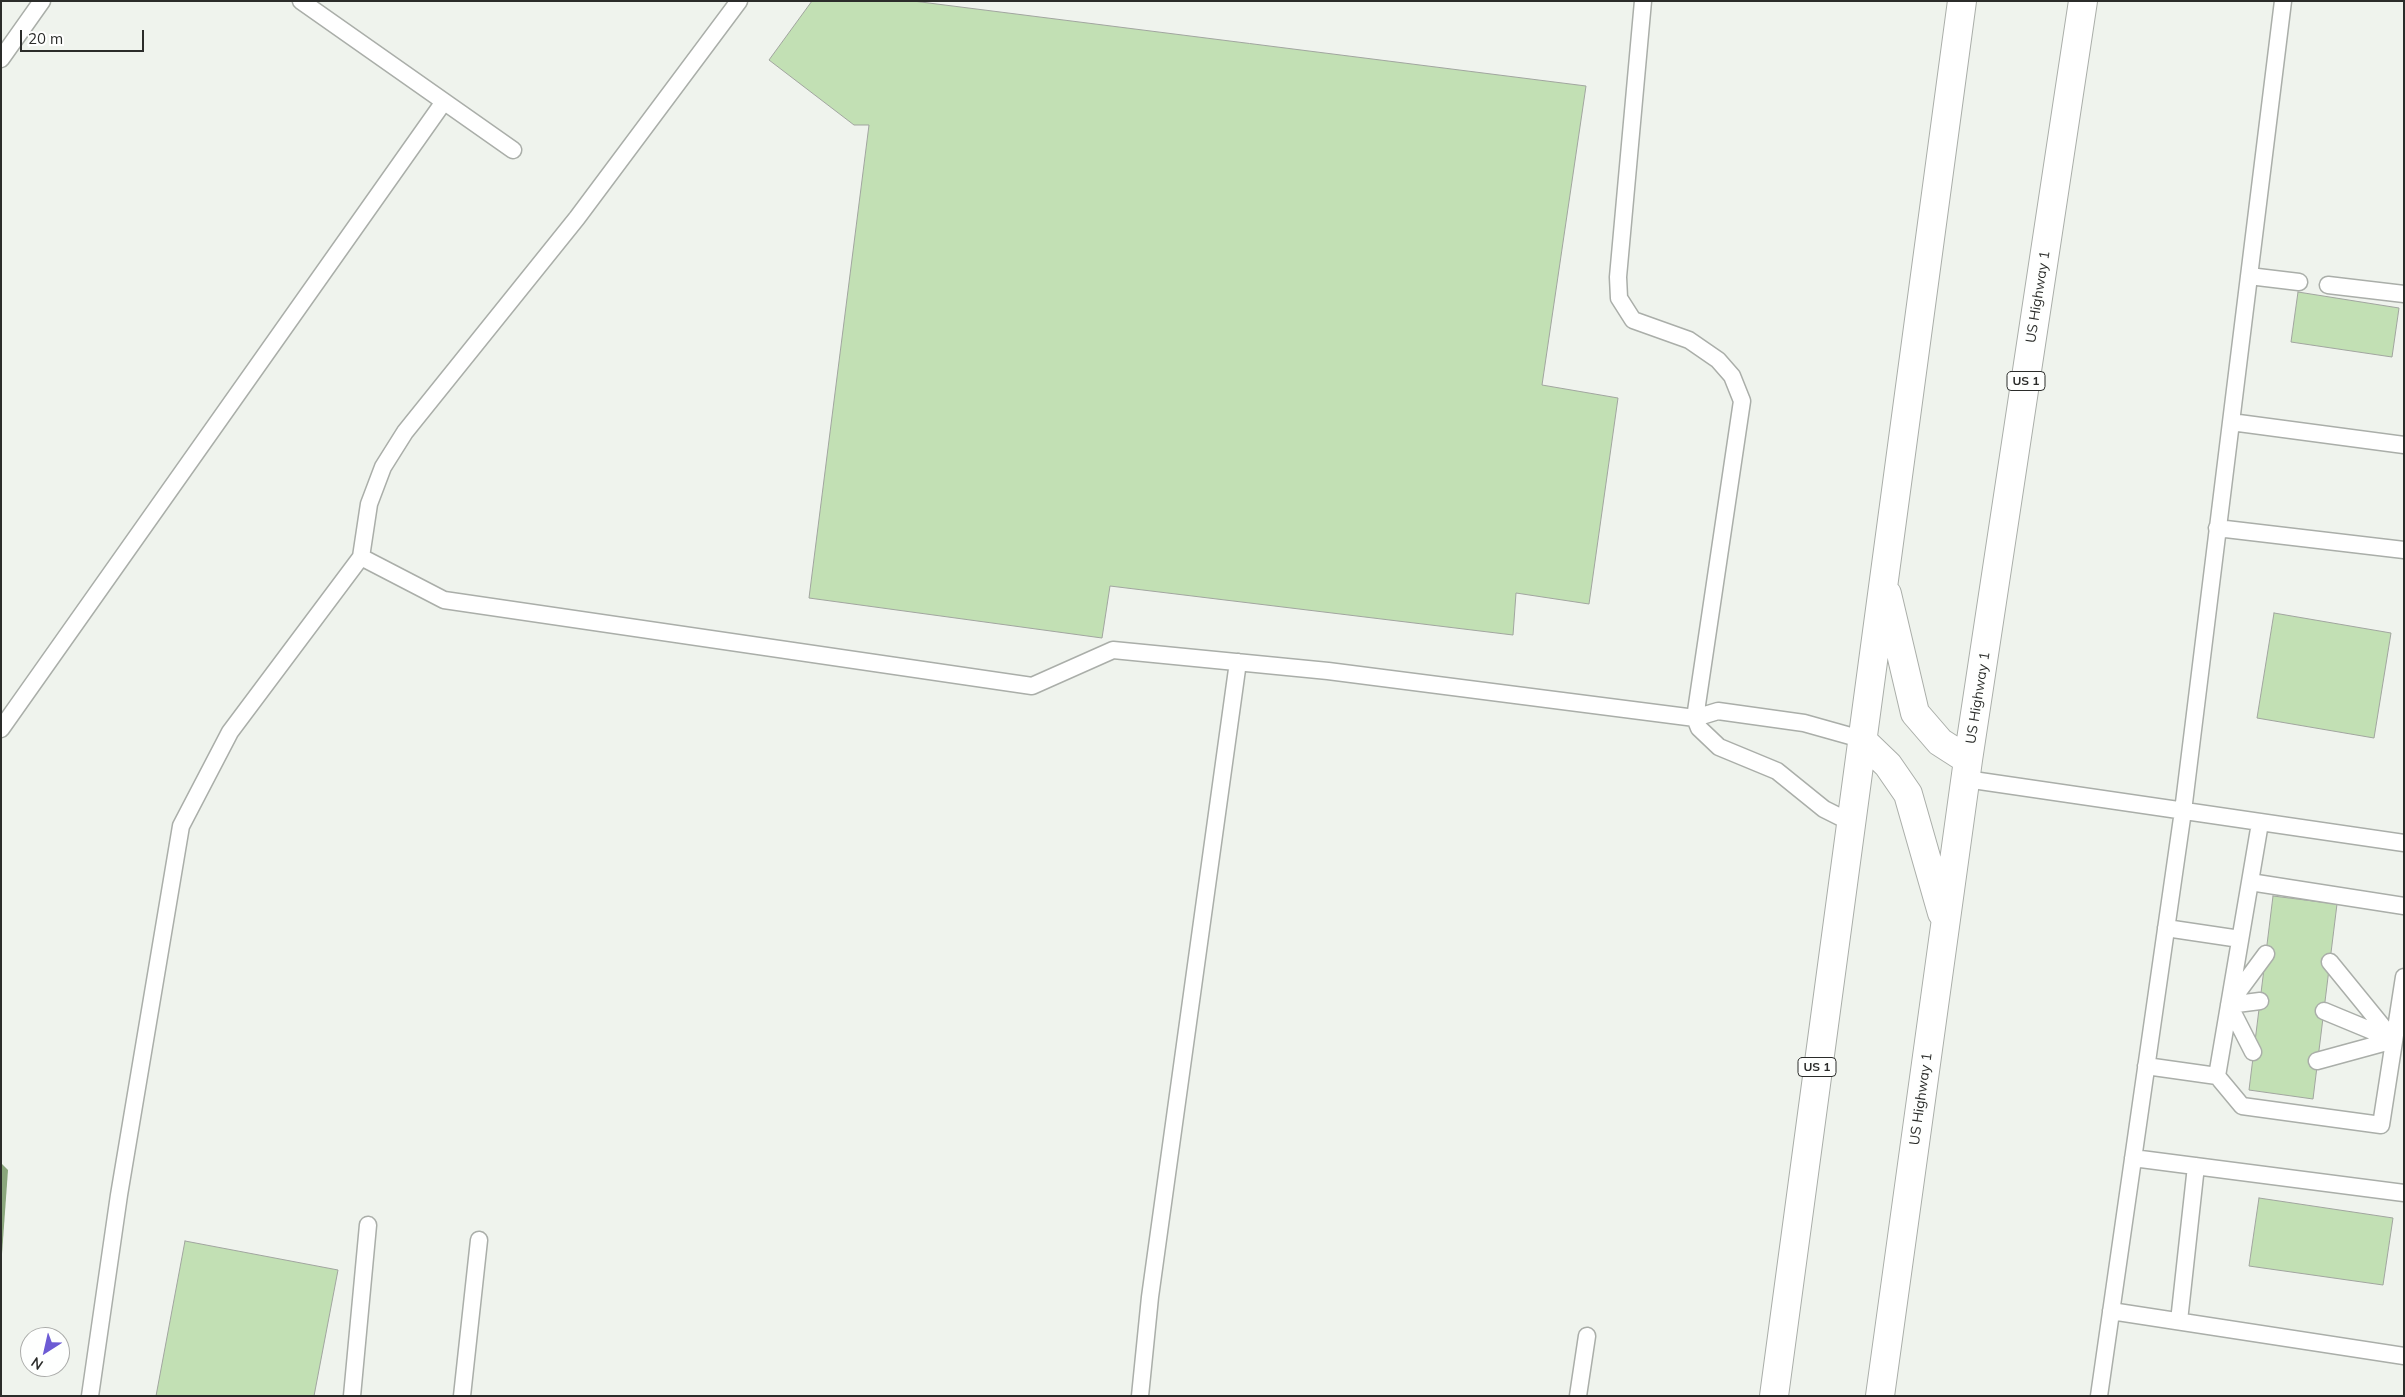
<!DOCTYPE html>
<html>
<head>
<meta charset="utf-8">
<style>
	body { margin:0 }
	#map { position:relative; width:2405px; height:1397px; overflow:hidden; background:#eff3ed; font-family:Mulish,sans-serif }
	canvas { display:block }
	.frame { position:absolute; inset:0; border:2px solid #2b2c2a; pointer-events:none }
	.north { position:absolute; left:20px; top:1327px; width:50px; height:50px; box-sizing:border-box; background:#fefffe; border:1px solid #aaaba9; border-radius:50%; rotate:215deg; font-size:14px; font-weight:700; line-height:20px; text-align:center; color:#2b2c2a }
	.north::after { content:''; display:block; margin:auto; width:18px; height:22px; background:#6c5bd4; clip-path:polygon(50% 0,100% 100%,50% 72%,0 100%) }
	.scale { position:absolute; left:20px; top:30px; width:124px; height:22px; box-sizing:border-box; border:2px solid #2b2c2a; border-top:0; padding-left:6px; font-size:15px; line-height:18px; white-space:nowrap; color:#2b2c2a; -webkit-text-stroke:4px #fefffe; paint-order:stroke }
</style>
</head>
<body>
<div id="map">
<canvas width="2405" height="1397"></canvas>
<div class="frame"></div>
<div class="north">N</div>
<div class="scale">20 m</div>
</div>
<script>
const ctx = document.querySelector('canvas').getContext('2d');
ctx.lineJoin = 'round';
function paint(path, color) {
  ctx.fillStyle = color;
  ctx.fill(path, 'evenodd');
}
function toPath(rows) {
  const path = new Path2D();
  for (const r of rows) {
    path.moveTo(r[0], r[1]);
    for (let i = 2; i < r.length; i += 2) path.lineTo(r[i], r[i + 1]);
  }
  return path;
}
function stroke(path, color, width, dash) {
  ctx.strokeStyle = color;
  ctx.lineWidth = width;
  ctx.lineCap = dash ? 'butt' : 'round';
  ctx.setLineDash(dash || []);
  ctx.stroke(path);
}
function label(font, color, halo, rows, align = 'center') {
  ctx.font = font + ' Mulish,sans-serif';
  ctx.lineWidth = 4;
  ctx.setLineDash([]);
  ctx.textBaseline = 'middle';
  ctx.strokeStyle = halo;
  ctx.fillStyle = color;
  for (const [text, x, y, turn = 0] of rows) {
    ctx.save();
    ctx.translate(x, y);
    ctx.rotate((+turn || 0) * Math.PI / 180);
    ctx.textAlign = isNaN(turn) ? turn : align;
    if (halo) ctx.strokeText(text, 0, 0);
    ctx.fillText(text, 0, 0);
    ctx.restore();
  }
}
const water = toPath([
	[1,1163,8,1170,1,1268]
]);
const building = toPath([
	[812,1,913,1,1586,86,1542,385,1618,398,1589,604,1516,593,1513,635,1110,586,1102,638,809,598,869,125,854,125,769,60,812,1],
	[2298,292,2399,308,2392,357,2291,342,2298,292],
	[2274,613,2391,633,2374,738,2257,718,2274,613],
	[2273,896,2337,904,2313,1099,2249,1090,2273,896],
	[2259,1198,2393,1218,2383,1285,2249,1266,2259,1198],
	[185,1241,338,1270,314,1396,156,1396,185,1241]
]);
const lane = toPath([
	[301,1,513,150],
	[1643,1,1618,277,1619,298,1633,320,1689,340,1718,360,1732,376,1742,401,1695,718,1699,728,1719,747,1777,771,1824,809,1850,822],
	[1,59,42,1],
	[2249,276,2299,282],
	[2328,285,2404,294],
	[2231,422,2404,445],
	[2217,528,2404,550],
	[361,557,444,600,1032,686,1113,650,1328,671,1695,718,1718,711,1804,723,1861,739],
	[1,729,443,103],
	[1966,779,2404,843],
	[2250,882,2404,906],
	[2166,928,2240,939],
	[2330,962,2392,1038],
	[2232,1000,2266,954],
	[2253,1052,2229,1005,2260,1001],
	[2317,1061,2394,1040,2324,1011],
	[2146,1066,2217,1076,2242,1106,2381,1125,2404,977],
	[2217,1076,2260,823],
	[2133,1158,2404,1193],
	[2111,1311,2404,1356],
	[2179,1321,2196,1166],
	[90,1396,119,1195,181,826,230,732,361,557,369,504,383,467,405,432,577,218,739,1],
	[352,1396,368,1225],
	[462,1396,479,1240],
	[1140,1396,1150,1297,1238,662],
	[1578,1396,1587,1336],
	[2099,1396,2183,811,2283,1]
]);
const primary = toPath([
	[1887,594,1915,713,1940,742,1968,760],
	[1861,739,1888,765,1908,794,1942,913],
	[1774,1396,1962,1],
	[1880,1396,1968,760,2083,1]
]);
const shields = [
	[2026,381,38],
	[1817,1067,38]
];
const shieldNames = [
	["US 1",2026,381],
	["US 1",1817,1067]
];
const streetNames = [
	["US Highway 1",2038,297,-81],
	["US Highway 1",1978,698,-81],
	["US Highway 1",1921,1099,-82]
];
paint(water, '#8aa67c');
paint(building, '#c2e0b4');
stroke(building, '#a1a59f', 1);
stroke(lane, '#aaaea9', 19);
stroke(primary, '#aaaea9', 30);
stroke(lane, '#fff', 16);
stroke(primary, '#fff', 28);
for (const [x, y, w] of shields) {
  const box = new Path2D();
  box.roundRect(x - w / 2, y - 9.5, w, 19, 4);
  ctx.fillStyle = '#fefffe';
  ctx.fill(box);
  stroke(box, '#2b2c2a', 1);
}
label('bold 12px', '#2b2c2a', null, shieldNames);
label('14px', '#2b2c2a', '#fefffe', streetNames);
</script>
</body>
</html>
